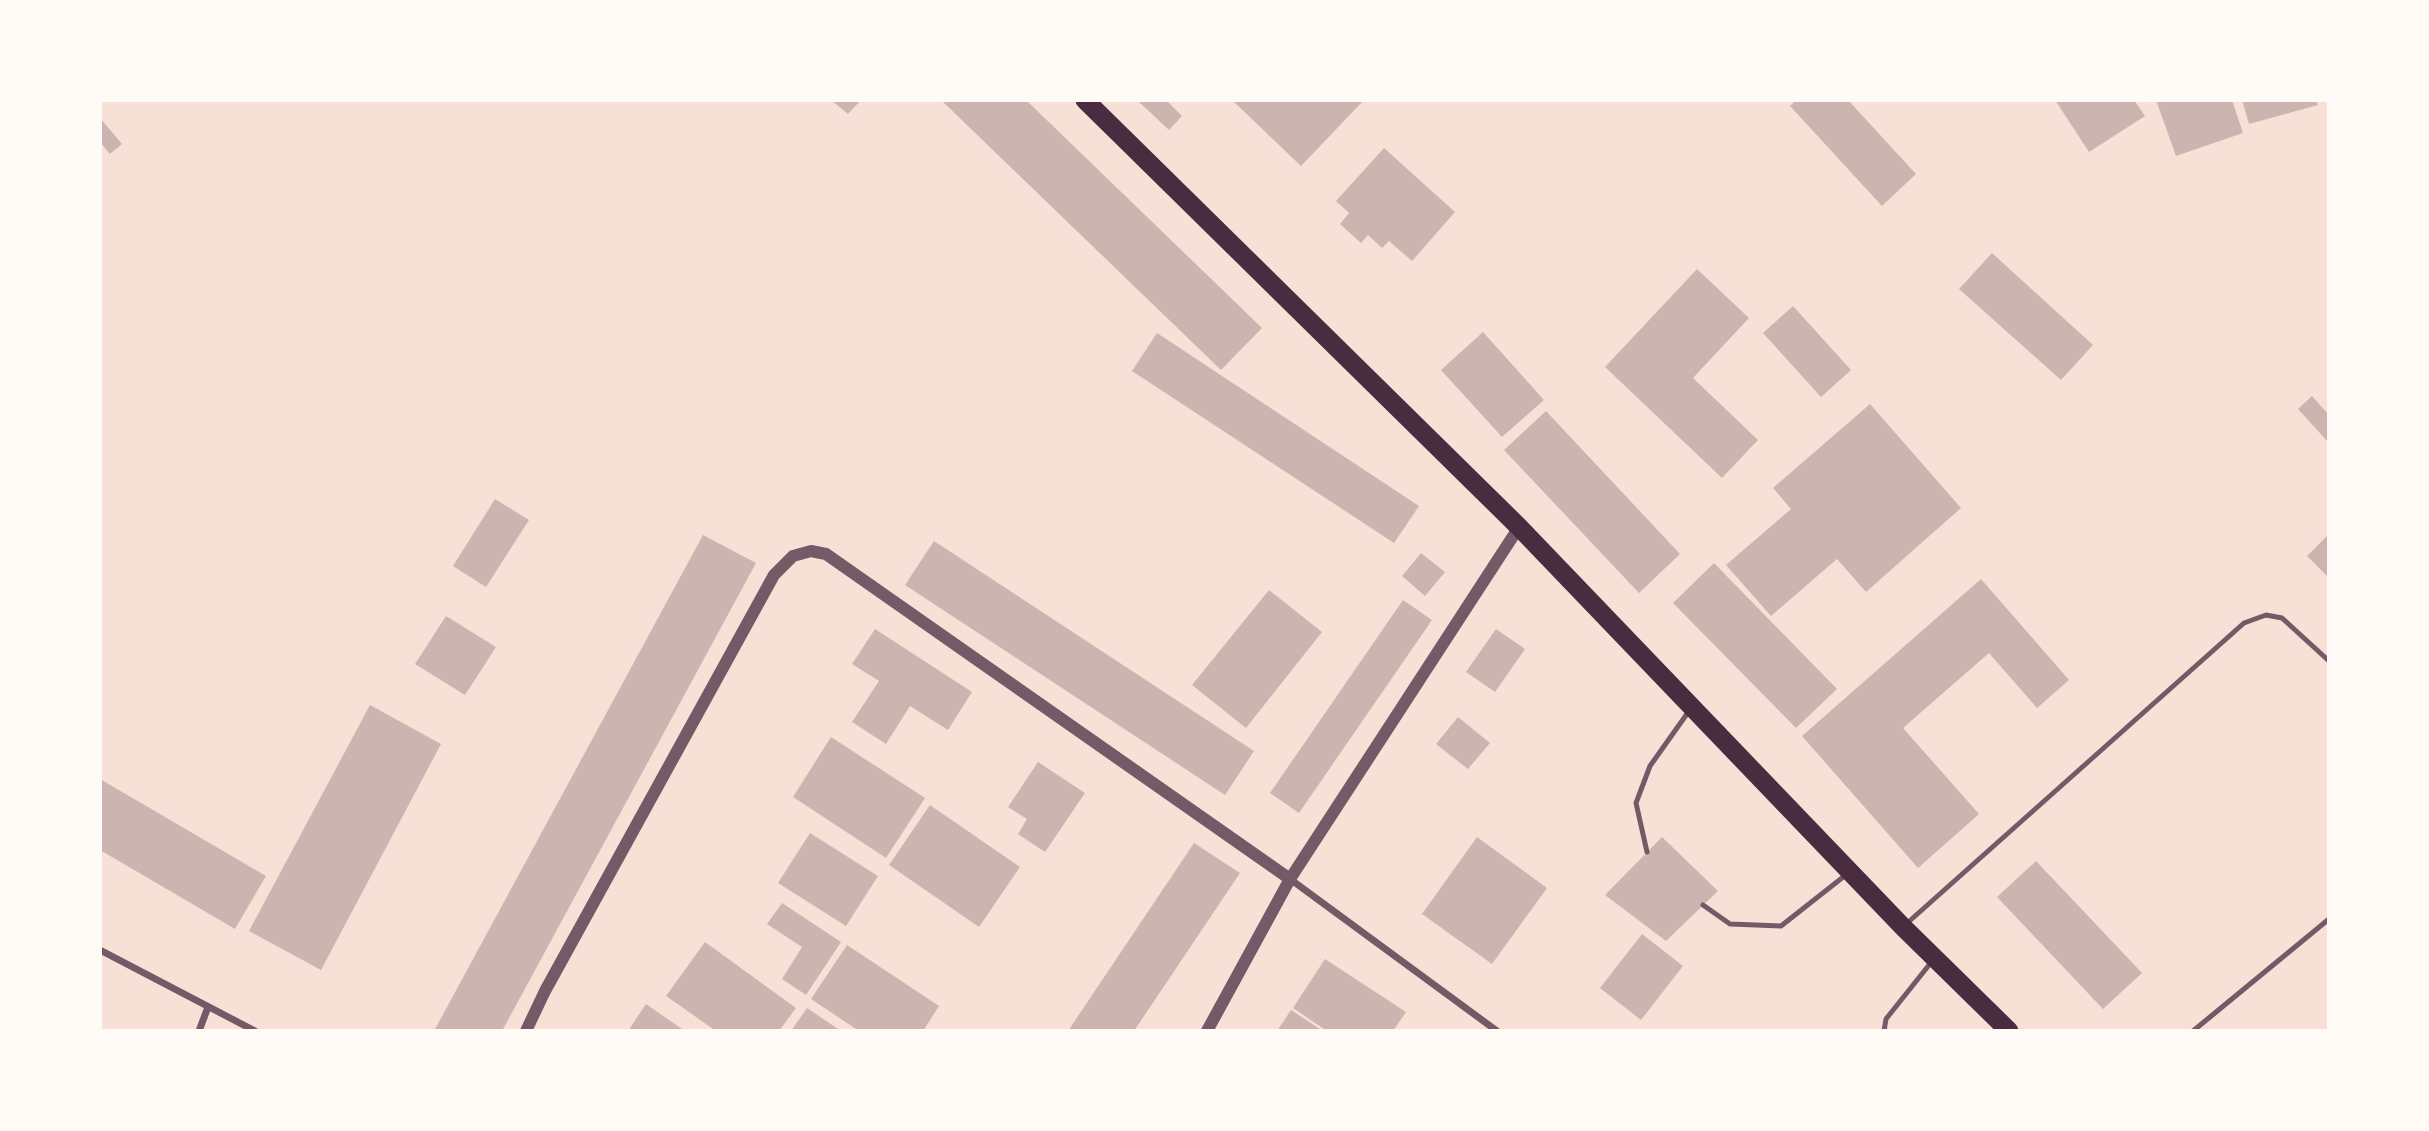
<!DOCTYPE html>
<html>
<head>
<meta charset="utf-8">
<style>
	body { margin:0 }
	#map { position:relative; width:2429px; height:1131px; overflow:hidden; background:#f7e1d7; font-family:"Titillium Web",sans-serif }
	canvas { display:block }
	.frame { position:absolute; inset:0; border:102px solid #fffaf5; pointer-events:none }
</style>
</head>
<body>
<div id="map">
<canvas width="2429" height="1131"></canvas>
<div class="frame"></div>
</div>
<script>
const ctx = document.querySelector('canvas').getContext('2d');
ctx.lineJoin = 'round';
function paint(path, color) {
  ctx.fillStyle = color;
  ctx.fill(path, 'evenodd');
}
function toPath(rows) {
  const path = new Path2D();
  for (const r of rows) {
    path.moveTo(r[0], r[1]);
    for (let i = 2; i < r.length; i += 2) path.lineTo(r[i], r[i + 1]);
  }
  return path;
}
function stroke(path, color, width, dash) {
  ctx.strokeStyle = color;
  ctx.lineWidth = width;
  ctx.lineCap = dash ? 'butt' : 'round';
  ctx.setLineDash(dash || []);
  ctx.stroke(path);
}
const building = toPath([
	[831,100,861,100,848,114],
	[941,100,1026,100,1262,328,1221,370],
	[1137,100,1166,100,1182,116,1169,130],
	[1232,100,1364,100,1301,166],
	[1796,100,1848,100,1916,174,1882,206,1790,106],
	[2055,100,2134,100,2145,116,2089,152],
	[2156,100,2232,100,2243,133,2176,156],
	[2242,100,2316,100,2318,105,2249,124],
	[100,118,122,144,110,154,100,142],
	[1384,148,1455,212,1412,261,1389,241,1382,248,1368,235,1361,243,1340,224,1349,213,1336,201],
	[1992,253,2093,345,2061,380,1959,289],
	[1697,269,1749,318,1693,378,1758,440,1722,478,1605,367],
	[1793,306,1851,370,1821,397,1763,333],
	[1483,332,1544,400,1502,437,1441,370],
	[1157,333,1419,506,1394,543,1132,371],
	[2312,396,2329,415,2329,443,2298,409],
	[1870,404,1961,508,1866,592,1837,559,1771,616,1726,565,1791,509,1773,488],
	[1546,411,1680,554,1639,593,1504,450],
	[495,499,529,520,486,587,453,566],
	[2329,534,2329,578,2307,556],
	[703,535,756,563,502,1031,434,1031],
	[934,541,1254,751,1225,795,905,585],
	[1421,553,1445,572,1425,596,1402,576],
	[1714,563,1837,689,1796,728,1673,603],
	[1981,579,2069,680,2037,708,1989,653,1903,728,1979,814,1918,868,1802,736],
	[1269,590,1322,632,1246,728,1192,685],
	[1403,600,1432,620,1299,813,1270,793],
	[446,616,496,647,465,695,415,664],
	[875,629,972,692,948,730,910,706,886,744,852,722,879,681,852,664],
	[1496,629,1525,649,1495,692,1466,672],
	[370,705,441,744,321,970,249,931],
	[1458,717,1490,743,1468,769,1436,744],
	[831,737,925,798,886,858,793,797],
	[1038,762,1085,793,1045,852,1018,834,1027,819,1008,807],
	[100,779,266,876,235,929,100,850],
	[930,805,1020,867,979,927,889,865],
	[810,833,878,876,846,926,778,883],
	[1477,837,1547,888,1492,964,1422,914],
	[1662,837,1718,891,1666,941,1605,895],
	[1194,843,1240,873,1134,1031,1068,1031],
	[2036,861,2142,973,2103,1009,1997,897],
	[782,903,841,942,806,995,782,979,802,947,767,924],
	[1642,934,1683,966,1641,1020,1600,988],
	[705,942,796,1008,779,1031,716,1031,666,996],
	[847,945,939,1006,923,1031,859,1031,811,999],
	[1325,959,1406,1012,1393,1031,1327,1031,1293,1008],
	[646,1004,685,1031,628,1031],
	[807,1008,841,1031,791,1031],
	[1291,1010,1323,1031,1277,1031]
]);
const service = toPath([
	[1647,852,1636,803,1650,766,1689,711],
	[1703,905,1730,924,1781,926,1847,874],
	[1905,925,2244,623,2266,615,2282,618,2329,661],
	[1884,1031,1886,1019,1933,960],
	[2193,1031,2329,919]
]);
const minor = toPath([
	[1290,879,1497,1031],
	[100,950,255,1031],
	[199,1031,208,1007]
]);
const tertiary = toPath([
	[526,1031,545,991,774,575,793,556,811,551,826,554,1290,879],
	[1207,1031,1290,879,1519,527]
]);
const trunk = toPath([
	[1085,100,1519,527,1903,927,2009,1031]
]);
paint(building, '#ccb4b1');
stroke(service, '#755966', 5);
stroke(minor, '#755966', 7);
stroke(tertiary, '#755966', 12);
stroke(trunk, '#4a2c40', 19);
</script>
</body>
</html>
